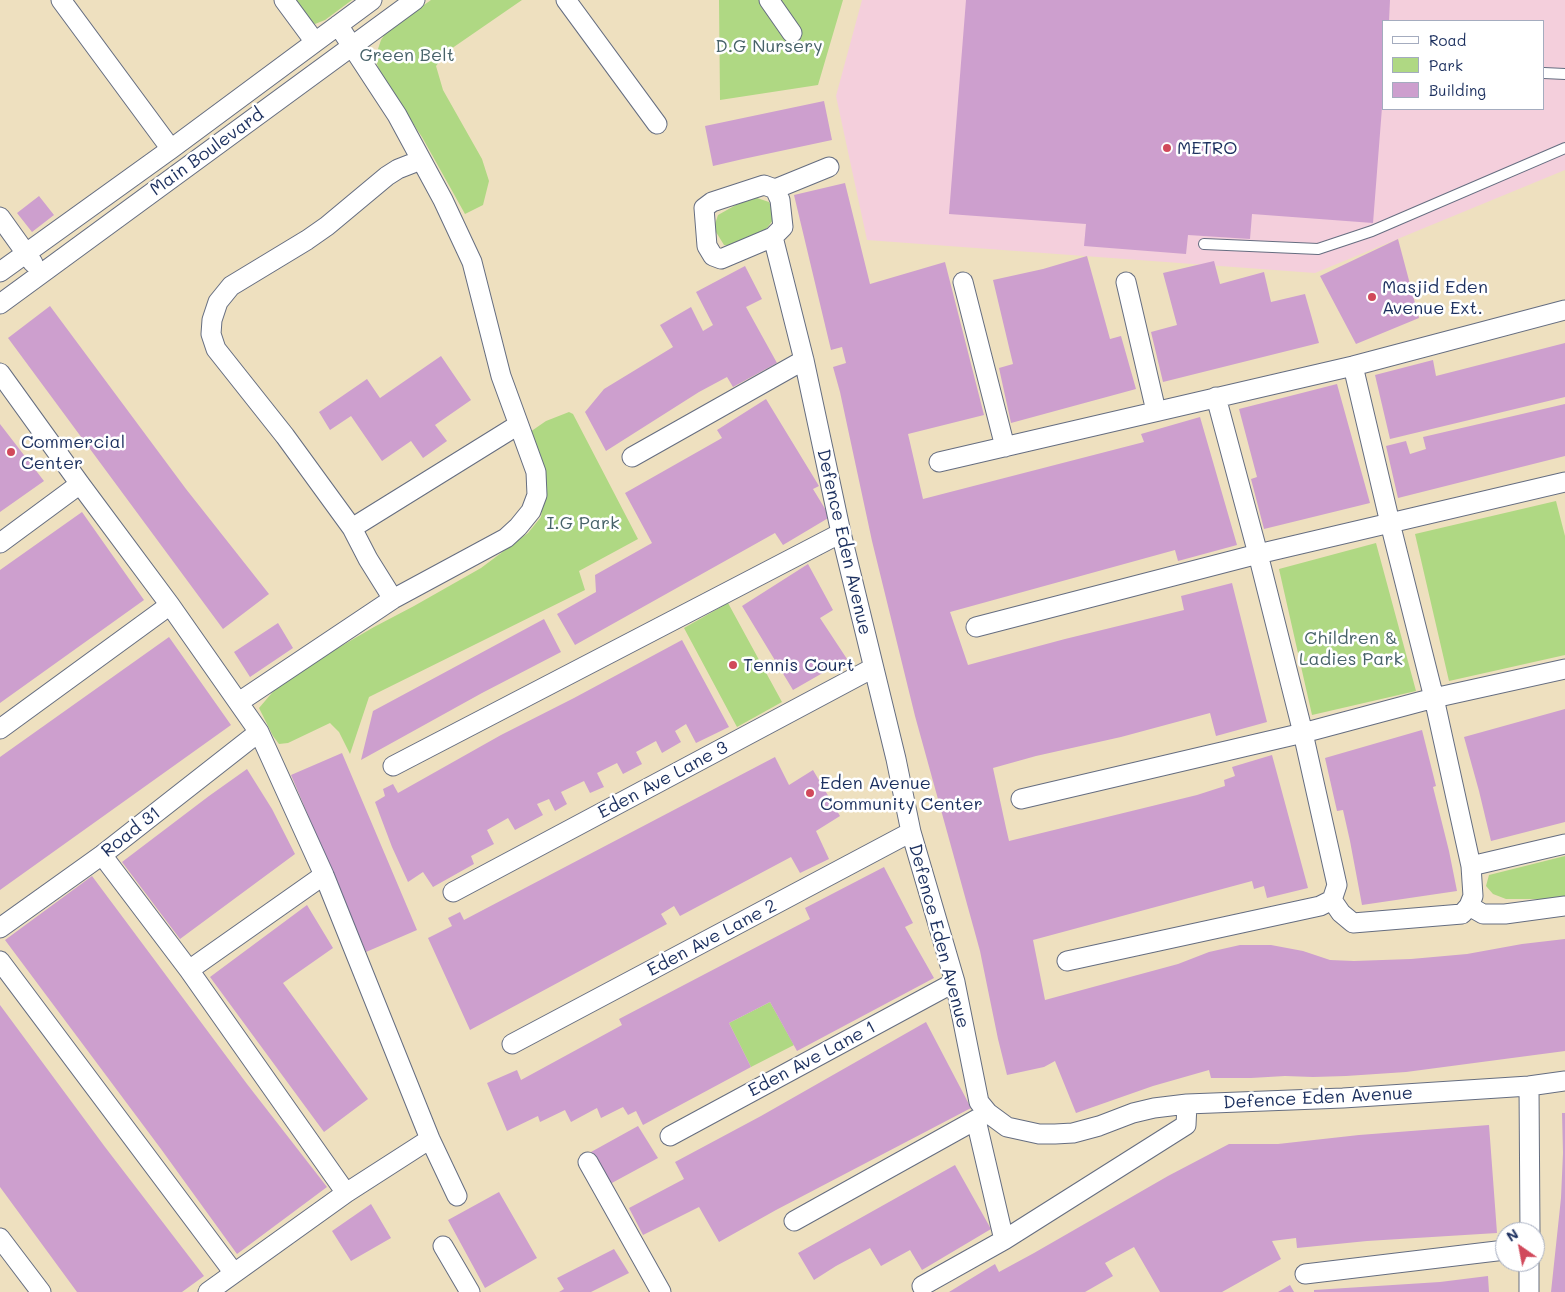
<!DOCTYPE html>
<html>
<head>
<meta charset="utf-8">
<style>
	body { margin:0 }
	#map { position:relative; width:1565px; height:1292px; overflow:hidden; background:#eee0bf; font-family:Mali,sans-serif }
	canvas { display:block }
	.legend { position:absolute; left:1382px; top:20px; width:162px; height:90px; box-sizing:border-box; background:#fff; border:1px solid #a4acbf; margin:0; padding:6px 9px; list-style:none; font-size:15px; color:#1b2f5e }
	.legend li { display:flex; align-items:center; gap:10px; height:25px }
	.legend b { width:25px; border:1px solid #a4acbf }
	.north { position:absolute; left:1495px; top:1222px; width:50px; height:50px; box-sizing:border-box; background:#fff; border:1px solid #a4acbf; border-radius:50%; rotate:327deg; font-size:14px; font-weight:700; line-height:20px; text-align:center; color:#1b2f5e }
	.north::after { content:''; display:block; margin:auto; width:18px; height:22px; background:#d1495b; clip-path:polygon(50% 0,100% 100%,50% 72%,0 100%) }
</style>
</head>
<body>
<div id="map">
<canvas width="1565" height="1292"></canvas>
<ul class="legend">
<li><b style="height:6px;background:#fff"></b>Road</li>
<li><b style="height:14px;background:#afd883"></b>Park</li>
<li><b style="height:14px;background:#cd9fce"></b>Building</li>
</ul>
<div class="north">N</div>
</div>
<script>
const ctx = document.querySelector('canvas').getContext('2d');
ctx.lineJoin = 'round';
function paint(path, color) {
  ctx.fillStyle = color;
  ctx.fill(path, 'evenodd');
}
function toPath(rows) {
  const path = new Path2D();
  for (const r of rows) {
    path.moveTo(r[0], r[1]);
    for (let i = 2; i < r.length; i += 2) path.lineTo(r[i], r[i + 1]);
  }
  return path;
}
function stroke(path, color, width, dash) {
  ctx.strokeStyle = color;
  ctx.lineWidth = width;
  ctx.lineCap = dash ? 'butt' : 'round';
  ctx.setLineDash(dash || []);
  ctx.stroke(path);
}
function label(font, color, halo, rows, align = 'center') {
  ctx.font = font + ' Mali,sans-serif';
  ctx.lineWidth = 5;
  ctx.setLineDash([]);
  ctx.textBaseline = 'middle';
  ctx.strokeStyle = halo;
  ctx.fillStyle = color;
  for (const [text, x, y, turn = 0] of rows) {
    ctx.save();
    ctx.translate(x, y);
    ctx.rotate((+turn || 0) * Math.PI / 180);
    ctx.textAlign = isNaN(turn) ? turn : align;
    if (halo) ctx.strokeText(text, 0, 0);
    ctx.fillText(text, 0, 0);
    ctx.restore();
  }
}
const built = toPath([
	[862,0,1565,0,1565,170,1315,273,867,240,836,96],
	[1384,21,1544,21,1544,109,1384,109]
]);
const green = toPath([
	[289,0,352,0,325,20,315,24,304,20],
	[431,0,522,0,448,51,436,66,443,90,482,159,489,181,483,205,465,214,422,137,381,75,377,64,377,52,381,40,387,31],
	[719,0,843,0,818,85,720,100],
	[757,198,769,202,773,210,773,220,767,228,759,235,732,246,724,245,716,232,715,224,718,215,743,201],
	[569,412,573,414,638,539,579,571,585,590,369,697,350,754,339,732,330,723,288,743,279,744,273,736,259,708,283,680,374,627,414,606,481,568,528,533,541,517,544,496,530,432,546,421],
	[1556,501,1565,536,1565,655,1449,681,1415,534],
	[1376,543,1416,691,1312,715,1279,569],
	[728,603,782,702,737,727,684,628],
	[1565,856,1565,896,1553,899,1506,899,1493,894,1486,886,1489,875],
	[770,1002,794,1045,751,1067,729,1023]
]);
const building = toPath([
	[966,0,1390,0,1389,21,1384,21,1384,82,1373,223,1252,214,1250,239,1188,235,1186,254,1084,246,1086,224,949,214],
	[824,101,832,140,743,159,713,166,705,126],
	[845,183,870,284,945,262,984,415,908,434,923,499,1144,442,1141,434,1200,417,1237,545,1178,561,1175,550,950,612,968,665,1065,639,1184,610,1181,596,1232,583,1267,722,1216,736,1210,713,1121,737,1036,756,993,768,1006,828,1009,841,1197,795,1225,786,1224,780,1235,776,1232,767,1272,755,1308,888,1267,898,1264,886,1254,889,1252,881,1033,940,1045,1000,1178,964,1209,952,1240,945,1271,945,1303,951,1330,960,1354,961,1411,959,1467,954,1522,944,1565,939,1565,1051,1406,1072,1346,1076,1313,1077,1285,1076,1251,1078,1211,1078,1209,1070,1153,1086,1076,1113,1055,1061,1044,1067,1007,1075,998,1039,980,951,915,716,872,541,840,392,833,367,846,363,842,347,831,350,794,195],
	[39,196,54,215,32,232,17,213],
	[1398,239,1419,318,1356,344,1320,276],
	[1087,256,1110,339,1121,336,1136,389,1011,423,999,368,1013,364,993,280,1043,269],
	[1214,261,1220,284,1264,272,1271,302,1305,294,1319,343,1163,382,1151,332,1177,325,1163,273],
	[745,266,762,299,746,307,777,363,733,387,727,377,699,392,606,451,585,412,604,389,673,347,660,325,691,307,703,331,713,325,696,292],
	[50,306,186,489,269,594,223,629,8,338],
	[1565,343,1565,397,1390,439,1375,375,1433,360,1436,376],
	[441,356,471,400,435,425,447,441,423,458,411,441,382,461,351,416,330,430,319,412,367,379,380,398],
	[1337,384,1370,503,1264,529,1251,479,1257,477,1239,409],
	[766,399,819,486,813,489,830,517,783,545,775,533,575,645,557,614,596,592,595,575,652,543,625,493,722,438,717,430],
	[1565,404,1565,456,1398,498,1386,446,1406,441,1410,454,1426,449,1423,437],
	[0,424,44,481,0,512],
	[82,512,144,600,0,703,0,570],
	[808,564,833,610,820,618,847,659,793,690,742,606],
	[544,619,561,652,482,693,361,760,373,711],
	[278,623,293,648,250,677,234,652],
	[169,637,231,725,0,890,0,757],
	[682,640,729,727,696,743,686,724,675,731,681,742,662,753,656,741,636,752,642,764,623,774,617,763,597,773,604,787,590,793,584,781,561,792,567,804,555,811,549,799,537,804,543,815,515,830,508,818,487,830,494,844,471,856,474,864,433,887,423,872,408,882,392,847,375,802,385,796,383,789,393,784,398,793,501,735,574,698],
	[1565,709,1565,822,1491,841,1479,791,1464,737],
	[1422,730,1436,786,1433,787,1449,851,1457,891,1362,905,1350,841,1343,810,1337,811,1325,758],
	[342,753,417,930,366,952,291,775],
	[775,757,789,785,813,770,840,816,816,831,829,859,800,873,791,857,680,916,674,906,661,914,667,924,470,1030,428,938,452,926,448,918,460,912,464,920,483,910],
	[247,769,272,809,295,854,180,939,122,862,209,796],
	[884,867,913,923,905,927,934,978,797,1051,770,1002,729,1023,751,1067,643,1125,636,1111,628,1115,623,1107,601,1118,597,1108,571,1122,565,1110,540,1122,538,1116,507,1131,487,1083,517,1070,521,1080,622,1025,619,1019,810,919,805,908],
	[92,876,247,1084,327,1187,237,1254,161,1149,5,940],
	[307,905,333,948,283,983,368,1099,324,1132,210,977],
	[0,1005,105,1147,204,1276,182,1292,77,1292,0,1187],
	[926,1022,971,1108,776,1210,719,1242,699,1207,643,1235,629,1208,684,1179,675,1162,761,1116],
	[1562,1113,1565,1113,1565,1292,1551,1292,1561,1198,1563,1153],
	[1489,1125,1497,1233,1367,1241,1297,1248,1296,1238,1272,1241,1281,1259,1222,1292,1160,1292,1134,1247,1105,1263,1113,1276,1085,1292,949,1292,995,1264,999,1272,1034,1253,1168,1176,1229,1144,1278,1144,1359,1135],
	[638,1126,658,1158,610,1184,591,1152],
	[955,1165,991,1229,922,1270,910,1250,881,1266,870,1248,836,1266,814,1280,798,1253],
	[499,1192,537,1258,485,1288,448,1220],
	[371,1204,391,1238,351,1261,332,1231],
	[614,1249,629,1273,591,1292,559,1292,564,1289,557,1278],
	[1488,1276,1489,1292,1314,1292,1314,1290,1440,1282],
	[1290,1285,1294,1292,1278,1292]
]);
const service = toPath([
	[1544,73,1565,74],
	[1204,244,1318,249,1372,231,1565,148]
]);
const minor = toPath([
	[61,0,171,149],
	[284,0,315,42],
	[566,0,657,124],
	[769,0,792,33],
	[775,189,780,200,783,227,773,237,804,360,841,533,896,759,911,832,955,982,979,1102,988,1113,1007,1127,1039,1134,1055,1134,1073,1133,1099,1126,1133,1113,1154,1108,1187,1104,1343,1098,1529,1086,1565,1081],
	[0,217,33,263],
	[773,237,721,259,713,256,707,246,704,208,712,202,764,185,775,189,829,167],
	[0,272,171,149,372,0],
	[963,282,1005,447],
	[1126,282,1156,411],
	[0,304,415,0],
	[1353,366,1390,523,1434,698,1471,866,1473,896,1469,906],
	[0,373,80,484,170,605,259,732,324,875,430,1139,457,1196],
	[1216,397,1258,554,1303,733,1337,885,1332,900,1341,913,1353,923,1462,914,1469,906,1483,914,1505,914,1565,906],
	[632,457,804,360],
	[939,462,1353,366,1565,310],
	[352,528,518,425],
	[0,543,80,484],
	[393,599,368,559,352,528,285,436,216,349,211,334,212,320,218,302,231,286,307,240,327,226,387,176,398,169,421,160],
	[976,627,1258,554,1565,482],
	[239,702,393,599,506,538,518,527,531,511,537,495,536,472,501,376,472,262,443,200,397,115,338,25],
	[0,729,170,605],
	[393,766,841,533],
	[1021,799,1303,733,1434,698,1565,669],
	[102,855,189,970,346,1193],
	[1471,866,1565,844],
	[453,892,873,668],
	[0,928,102,855,259,732],
	[0,961,234,1273],
	[1067,961,1320,906,1332,900],
	[189,970,324,875],
	[512,1044,911,832],
	[1529,1086,1530,1232],
	[976,1120,1004,1240],
	[670,1136,955,982],
	[588,1162,661,1292],
	[794,1221,988,1113],
	[0,1238,41,1292],
	[443,1246,470,1292],
	[1305,1274,1505,1250],
	[922,1286,1004,1240,1186,1125,1187,1104],
	[208,1292,346,1193,430,1139],
	[1529,1292,1529,1262]
]);
const markers = [
	[1167,148,5,"#d1495b"],
	[1372,297,5,"#d1495b"],
	[11,452,5,"#d1495b"],
	[733,665,5,"#d1495b"],
	[810,793,5,"#d1495b"]
];
const parkNames = [
	["D.G Nursery",769,46],
	["Green Belt",407,55],
	["I.G Park",583,523],
	["Children &",1351,638],
	["Ladies Park",1351,659]
];
const poiNames = [
	["METRO",1177,148],
	["Masjid Eden",1382,287],
	["Avenue Ext.",1382,308],
	["Commercial",21,442],
	["Center",21,463],
	["Tennis Court",743,665],
	["Eden Avenue",820,783],
	["Community Center",820,804]
];
const streetNames = [
	["Main Boulevard",207,152,-36],
	["Defence Eden Avenue",844,542,77],
	["Eden Ave Lane 3",663,780,-28],
	["Road 31",131,832,-38],
	["Defence Eden Avenue",939,936,75],
	["Eden Ave Lane 2",712,938,-28],
	["Eden Ave Lane 1",812,1059,-28],
	["Defence Eden Avenue",1318,1098,-3]
];
paint(built, '#f4cfdc');
paint(green, '#afd883');
paint(building, '#cd9fce');
stroke(service, '#656d80', 12);
stroke(minor, '#656d80', 21);
stroke(service, '#fff', 10);
stroke(minor, '#fff', 19);
for (const [x, y, r, color] of markers) {
  const dot = new Path2D();
  dot.arc(x, y, r, 0, 2 * Math.PI);
  ctx.fillStyle = color;
  ctx.fill(dot);
  stroke(dot, '#fff', 2);
}
label('18px', '#476269', '#fff', parkNames);
label('18px', '#1b2f5e', '#fff', poiNames, 'left');
label('18px', '#1b2f5e', '#fff', streetNames);
</script>
</body>
</html>
